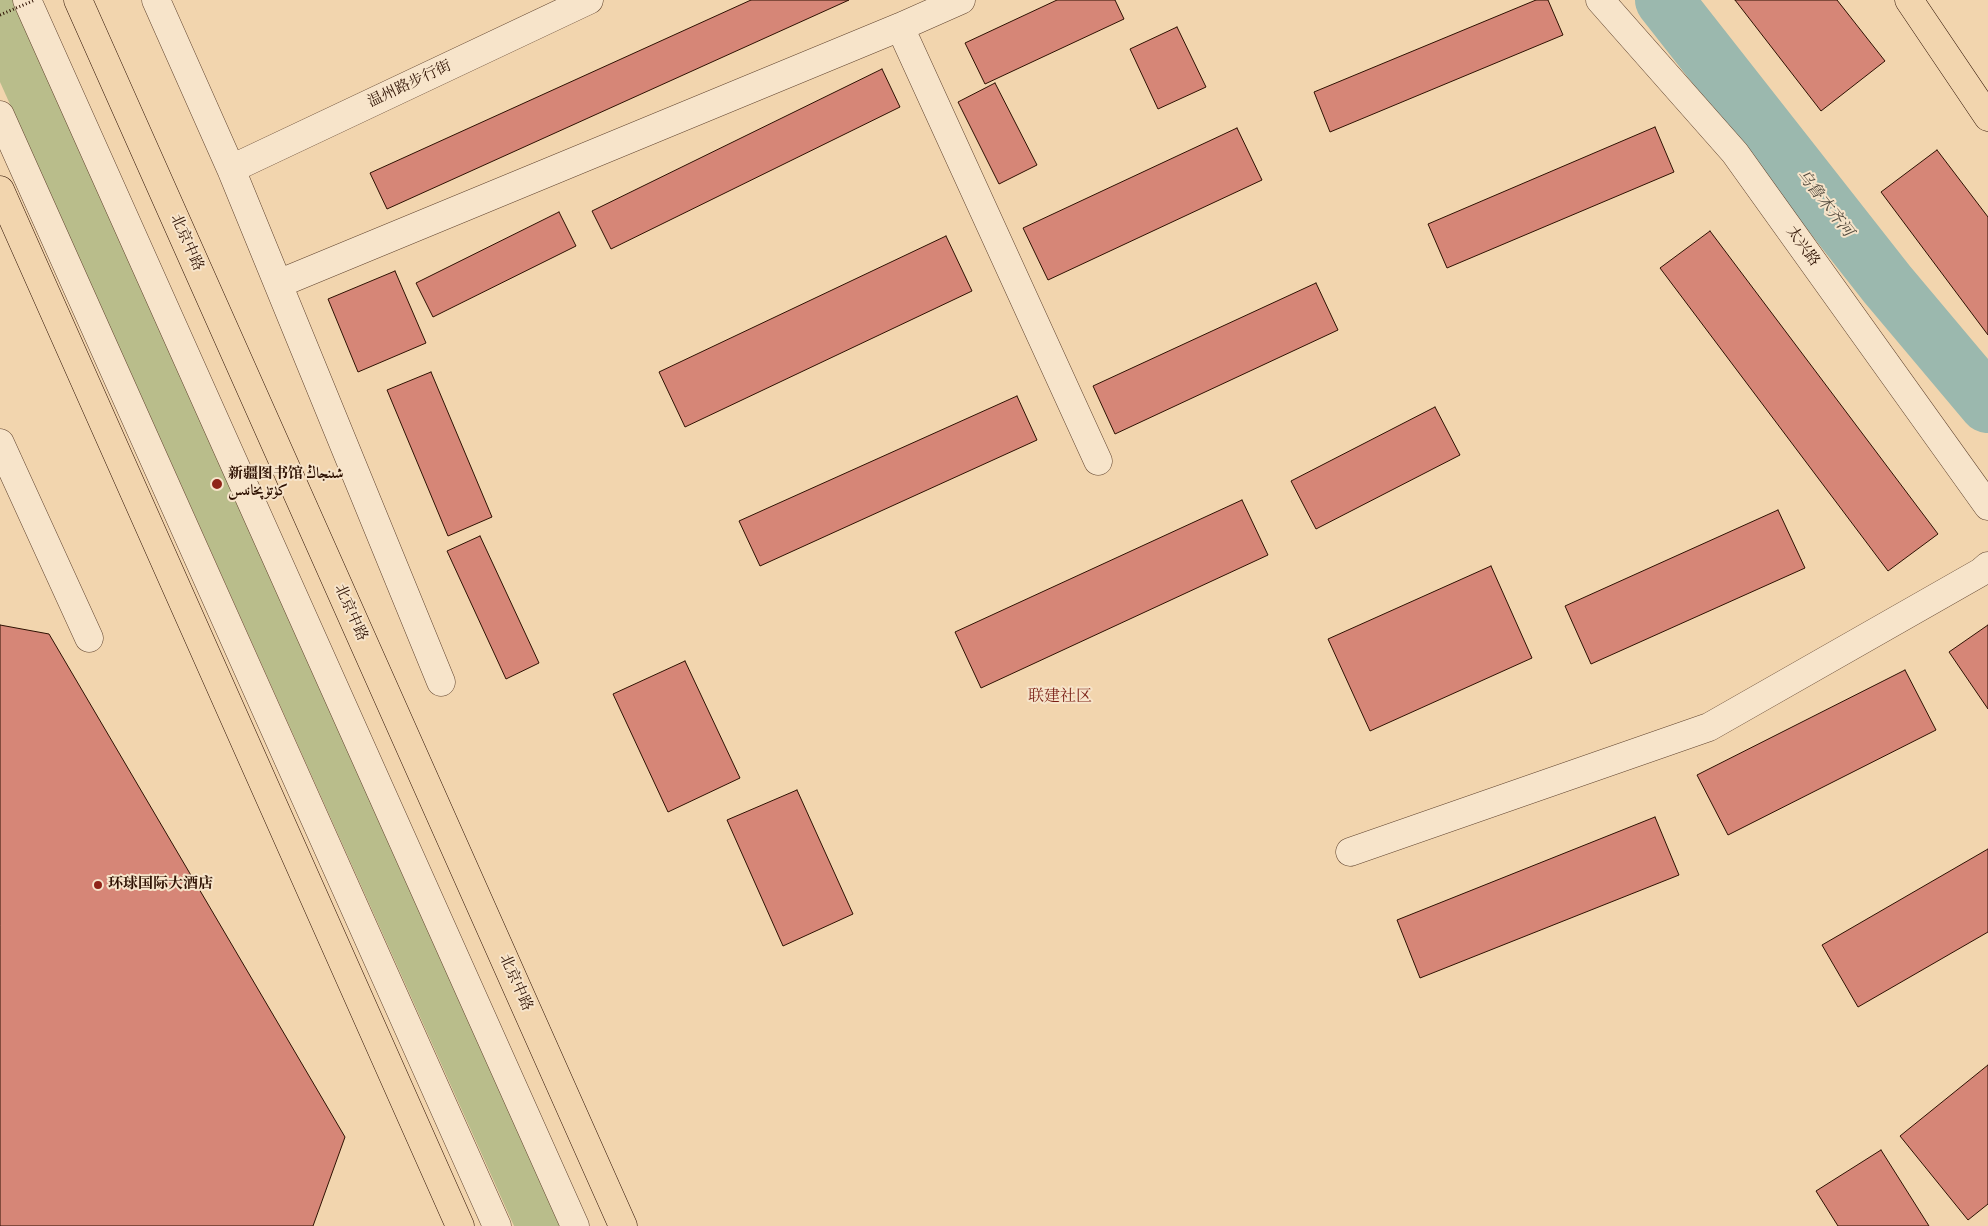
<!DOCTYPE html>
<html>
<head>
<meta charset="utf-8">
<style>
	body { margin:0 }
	canvas { display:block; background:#f2d5ae }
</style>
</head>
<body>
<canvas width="1988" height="1226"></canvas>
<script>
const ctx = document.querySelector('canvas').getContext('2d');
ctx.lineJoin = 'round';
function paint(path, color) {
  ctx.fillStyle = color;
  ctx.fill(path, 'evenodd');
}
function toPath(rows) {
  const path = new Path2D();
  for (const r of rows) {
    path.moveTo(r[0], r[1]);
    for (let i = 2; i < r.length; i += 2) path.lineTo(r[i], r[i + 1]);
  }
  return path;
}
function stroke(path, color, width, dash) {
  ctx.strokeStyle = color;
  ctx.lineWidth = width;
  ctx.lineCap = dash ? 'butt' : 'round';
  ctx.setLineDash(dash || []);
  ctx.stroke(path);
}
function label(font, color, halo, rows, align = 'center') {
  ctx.font = font + ' "IM FELL English",Amiri,"Noto Serif SC",serif';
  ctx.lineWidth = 4;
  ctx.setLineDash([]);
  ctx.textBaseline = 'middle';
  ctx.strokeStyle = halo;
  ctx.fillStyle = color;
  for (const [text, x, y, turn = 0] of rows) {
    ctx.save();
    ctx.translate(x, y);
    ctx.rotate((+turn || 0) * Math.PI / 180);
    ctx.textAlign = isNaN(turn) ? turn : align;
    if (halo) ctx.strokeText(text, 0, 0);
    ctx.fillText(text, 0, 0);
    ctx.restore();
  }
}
const green = toPath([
	[0,0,25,0,576,1226,514,1226,0,82]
]);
const river = toPath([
	[1664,0,1887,284,1988,404]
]);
const building = toPath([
	[751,0,849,0,387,209,370,173,751,0],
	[1057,0,1115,0,1124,19,985,84,965,43,1057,0],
	[1536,0,1548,0,1563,35,1330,132,1314,92,1536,0],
	[1735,0,1837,0,1885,61,1821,111,1735,0],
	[1177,27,1206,87,1158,109,1130,49,1177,27],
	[882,69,900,107,611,249,592,211,882,69],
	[995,83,1037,165,999,184,958,102,995,83],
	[1655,127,1674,172,1447,268,1428,224,1655,127],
	[1237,128,1262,180,1048,280,1023,228,1237,128],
	[1937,150,1988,217,1988,335,1881,192,1937,150],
	[559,212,576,246,433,317,416,283,559,212],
	[1710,231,1938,534,1888,571,1660,268,1710,231],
	[946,236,972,291,685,427,659,372,946,236],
	[395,271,426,343,358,372,328,299,395,271],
	[1316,283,1338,330,1115,434,1093,386,1316,283],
	[431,372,492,517,448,536,387,390,431,372],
	[1017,396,1037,440,760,566,739,521,1017,396],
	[1435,407,1460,455,1316,529,1291,481,1435,407],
	[1242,500,1268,555,981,688,955,632,1242,500],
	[1778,510,1805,568,1591,664,1565,606,1778,510],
	[480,536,539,663,506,679,447,551,480,536],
	[1491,566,1532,658,1370,731,1328,639,1491,566],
	[0,625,49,634,345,1137,313,1226,0,1226,0,625],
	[1988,625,1988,709,1949,652,1988,625],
	[685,661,740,778,668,812,613,694,685,661],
	[1905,670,1936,730,1728,835,1697,775,1905,670],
	[797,790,853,914,783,946,727,820,797,790],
	[1655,817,1679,875,1420,978,1397,920,1655,817],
	[1988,849,1988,932,1858,1007,1822,945,1988,849],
	[1988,1065,1988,1204,1968,1220,1900,1136,1988,1065],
	[1881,1150,1929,1226,1838,1226,1816,1191,1881,1150]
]);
const minor = toPath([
	[27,0,575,1226],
	[156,0,231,169,441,682],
	[1600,0,1735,153,1988,506],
	[900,27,1098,461],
	[0,115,497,1226],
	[231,169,589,0],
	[278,284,900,27,961,0],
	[0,443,89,638],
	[1350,852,1709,727,1981,572,1988,566]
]);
const major = toPath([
	[78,0,623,1226],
	[1909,0,1988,117],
	[0,190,460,1226]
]);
const pathBridge = toPath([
	[0,15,35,0]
]);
const markers = [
	[217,484,6,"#8f2418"],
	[98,885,5,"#8f2418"]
];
const streetNames = [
	["温州路步行街",410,85,-25],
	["北京中路",186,243,66],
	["太兴路",1802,247,54],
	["北京中路",350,613,66],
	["北京中路",515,983,66]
];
const poiNames = [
	["新疆图书馆 شىنجاڭ",228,475],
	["كۈتۈپخانىس",228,492],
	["环球国际大酒店",108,885]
];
const waterNames = [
	["乌鲁木齐河",1824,204,52]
];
const neighbourhoodNames = [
	["联建社区",1060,698]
];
paint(green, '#b9bd8b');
stroke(river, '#9bb8ae', 58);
paint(building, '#d68677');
stroke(building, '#2e1102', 1);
stroke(minor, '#5f422d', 29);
stroke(major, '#2e1102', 29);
stroke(minor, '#f7e4ca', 28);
stroke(major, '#f2d5ae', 28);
stroke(pathBridge, '#2e1102', 3, [1, 2.5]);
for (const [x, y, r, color] of markers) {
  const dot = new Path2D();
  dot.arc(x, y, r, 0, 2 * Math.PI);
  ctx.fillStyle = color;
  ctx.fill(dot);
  stroke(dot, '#f7e4ca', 2);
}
label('15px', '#2e1102', '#f7e4ca', streetNames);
label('bold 15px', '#2e1102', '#f7e4ca', poiNames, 'left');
label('italic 16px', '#544b3e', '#f7e4ca', waterNames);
label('16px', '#7a1f14', '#f7e4ca', neighbourhoodNames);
</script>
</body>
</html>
